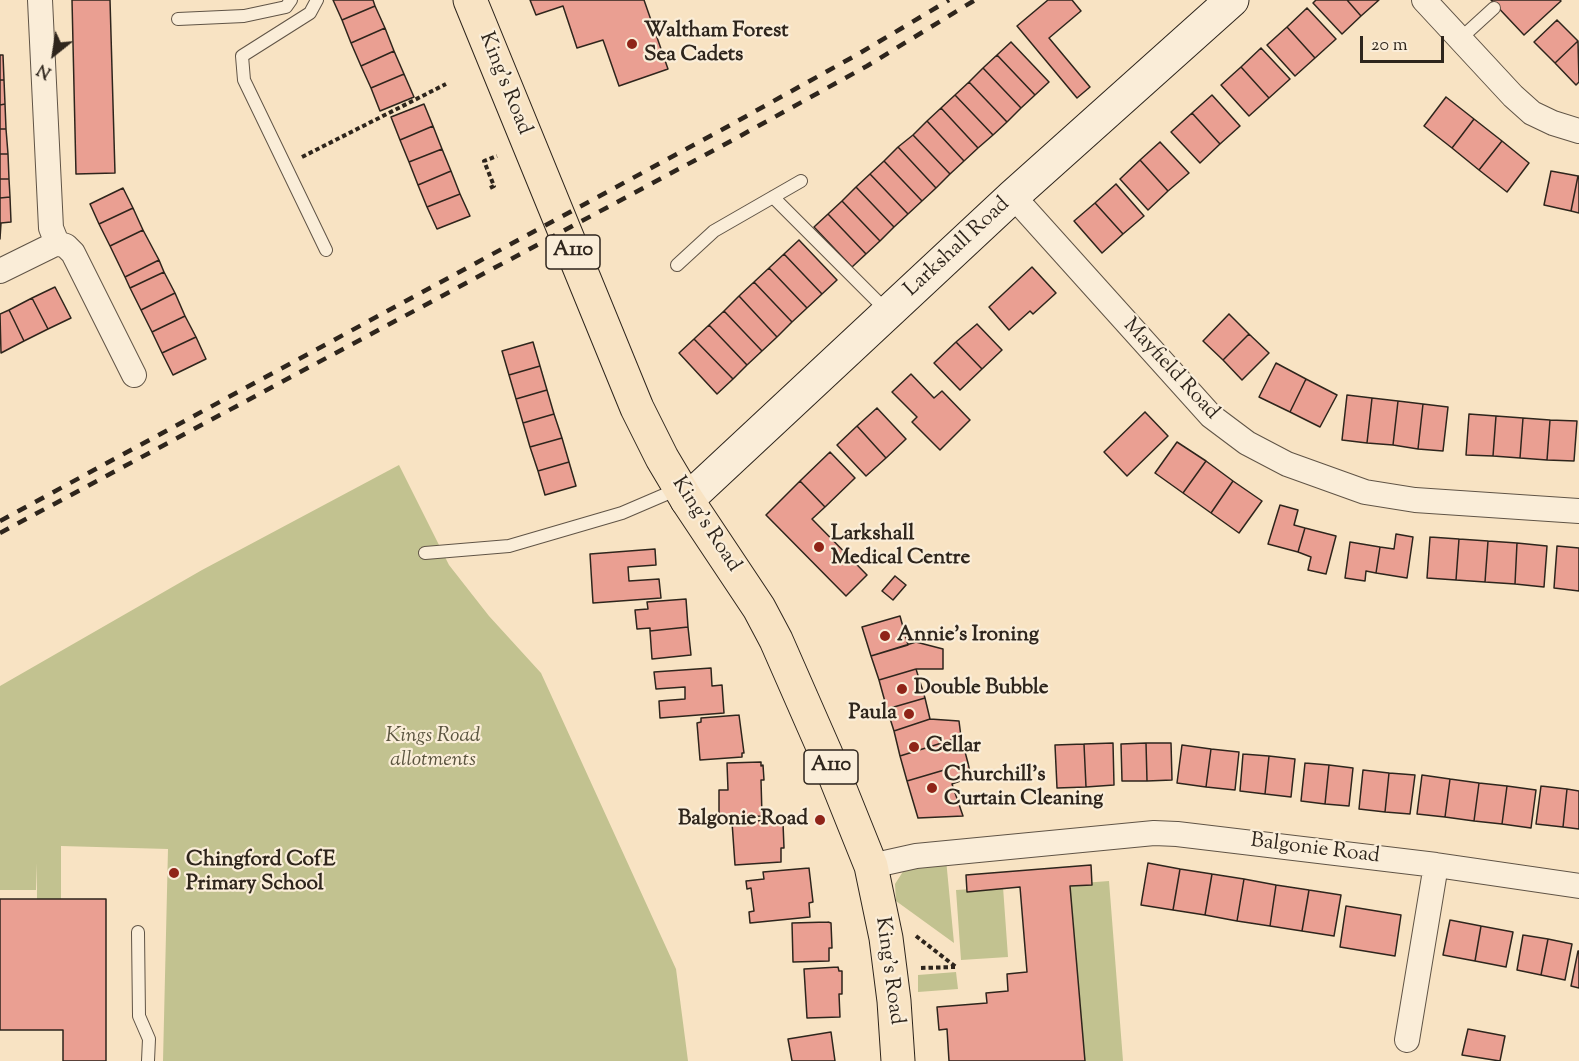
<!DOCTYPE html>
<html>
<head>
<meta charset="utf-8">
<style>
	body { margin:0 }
	#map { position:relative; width:1579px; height:1061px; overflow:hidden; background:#f8e3c3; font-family:"Sorts Mill Goudy",serif }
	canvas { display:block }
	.north { position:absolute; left:24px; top:24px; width:60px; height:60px; -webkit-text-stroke:4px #faedd8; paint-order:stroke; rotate:210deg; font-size:16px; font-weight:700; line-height:24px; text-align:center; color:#2e251c }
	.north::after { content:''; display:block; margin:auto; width:21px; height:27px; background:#2e251c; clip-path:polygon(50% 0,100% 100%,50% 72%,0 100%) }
	.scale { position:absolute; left:1360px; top:36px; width:84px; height:27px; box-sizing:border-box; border:3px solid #2e251c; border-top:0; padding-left:8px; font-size:18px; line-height:21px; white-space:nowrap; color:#2e251c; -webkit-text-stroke:4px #faedd8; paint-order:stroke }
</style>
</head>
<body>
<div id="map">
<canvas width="1579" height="1061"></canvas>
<div class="north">N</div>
<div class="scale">20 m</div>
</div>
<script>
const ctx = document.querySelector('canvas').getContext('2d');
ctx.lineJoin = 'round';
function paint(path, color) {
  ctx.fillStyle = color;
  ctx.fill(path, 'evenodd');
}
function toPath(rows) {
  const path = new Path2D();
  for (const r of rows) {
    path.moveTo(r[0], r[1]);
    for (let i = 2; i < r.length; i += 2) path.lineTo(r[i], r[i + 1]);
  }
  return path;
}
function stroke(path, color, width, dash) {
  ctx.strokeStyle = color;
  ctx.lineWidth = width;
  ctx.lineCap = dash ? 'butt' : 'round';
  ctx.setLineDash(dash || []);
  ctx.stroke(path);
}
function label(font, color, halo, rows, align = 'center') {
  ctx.font = font + ' "Sorts Mill Goudy",serif';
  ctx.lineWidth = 4.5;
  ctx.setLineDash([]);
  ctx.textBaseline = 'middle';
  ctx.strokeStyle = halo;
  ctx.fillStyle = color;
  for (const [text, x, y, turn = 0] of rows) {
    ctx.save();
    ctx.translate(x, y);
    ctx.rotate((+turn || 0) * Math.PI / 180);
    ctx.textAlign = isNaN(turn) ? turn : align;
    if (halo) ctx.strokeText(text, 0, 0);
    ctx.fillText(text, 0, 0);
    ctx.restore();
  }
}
const green = toPath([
	[399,465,449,565,489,616,541,673,676,969,688,1061,163,1061,168,849,61,846,61,899,37,899,37,863,36,890,0,890,0,686,202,570],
	[946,859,954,943,896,901,895,884,904,870],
	[1109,881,1123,1061,1083,1061,1070,884],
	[1003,887,1008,957,961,960,956,890],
	[956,972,958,989,918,992,918,975]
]);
const building = toPath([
	[72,0,110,0,115,173,76,174,72,0],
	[333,0,373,0,375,6,342,20,333,0],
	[530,0,644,0,668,69,619,86,603,40,577,48,563,6,536,15,530,0],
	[1048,0,1072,0,1081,11,1049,38,1090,87,1077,98,1017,26,1048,0],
	[1316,0,1347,0,1361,16,1342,34,1313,3,1316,0],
	[1347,0,1379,0,1361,16,1347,0],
	[1491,0,1560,0,1561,1,1524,35,1491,0],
	[375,6,385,28,351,43,342,20,375,6],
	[1307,8,1336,39,1315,58,1287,27,1307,8],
	[1557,20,1578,41,1555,63,1534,42,1557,20],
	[1287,27,1315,58,1295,76,1267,45,1287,27],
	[385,28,394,51,361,66,351,43,385,28],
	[1578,41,1579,82,1576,85,1555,63,1578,41],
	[1011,42,1049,82,1035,95,997,55,1011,42],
	[1261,48,1290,79,1269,98,1241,67,1261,48],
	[394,51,404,74,371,88,361,66,394,51],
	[0,55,3,55,4,80,0,80,0,55],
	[997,55,1035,95,1021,108,983,68,997,55],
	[1241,67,1269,98,1249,116,1221,85,1241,67],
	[983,68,1021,108,1007,122,969,82,983,68],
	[404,74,414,97,380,111,371,88,404,74],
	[0,80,4,80,5,104,0,105,0,80],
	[969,82,1007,122,993,135,955,95,969,82],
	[955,95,993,135,978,148,941,108,955,95],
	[1212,95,1240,126,1220,144,1192,113,1212,95],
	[1446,97,1474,119,1452,148,1424,126,1446,97],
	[5,104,6,129,0,129,0,105,5,104],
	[424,104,433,126,400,140,391,117,424,104],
	[941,108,978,148,964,161,927,121,941,108],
	[1192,113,1220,144,1200,163,1171,132,1192,113],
	[1474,119,1502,141,1479,170,1452,148,1474,119],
	[927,121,964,161,950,174,913,135,927,121],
	[433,126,442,149,409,162,400,140,433,126],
	[0,129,6,129,8,154,0,154,0,129],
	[913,135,950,174,936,188,898,147,913,135],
	[1502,141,1529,163,1507,192,1479,170,1502,141],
	[1160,142,1189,173,1168,191,1140,160,1160,142],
	[898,147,936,188,922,201,884,161,898,147],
	[442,149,451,171,418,185,409,162,442,149],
	[0,154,8,154,9,179,0,179,0,154],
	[1140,160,1168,191,1148,210,1120,179,1140,160],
	[884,161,922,201,908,214,870,174,884,161],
	[451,171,460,194,427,207,418,185,451,171],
	[1551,171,1578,176,1571,211,1544,205,1551,171],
	[870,174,908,214,894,227,856,187,870,174],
	[1578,176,1579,176,1579,213,1571,211,1578,176],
	[0,179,9,179,10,197,0,198,0,179],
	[1116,184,1144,216,1123,234,1095,203,1116,184],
	[856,187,894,227,880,241,842,201,856,187],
	[123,188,133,208,99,224,90,204,123,188],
	[460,194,470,216,437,229,427,207,460,194],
	[10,197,11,222,1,223,0,239,0,198,10,197],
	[842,201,880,241,866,254,828,214,842,201],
	[1095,203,1123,234,1102,253,1074,221,1095,203],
	[133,208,143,230,110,246,99,224,133,208],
	[828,214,866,254,852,267,814,227,828,214],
	[143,230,159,260,125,277,110,246,143,230],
	[799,240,837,280,822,294,784,254,799,240],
	[784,254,822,294,807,308,769,268,784,254],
	[159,260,164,272,130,288,125,277,159,260],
	[1032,267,1056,293,1033,314,1030,311,1009,330,989,307,1032,267],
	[769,268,807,308,792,322,754,282,769,268],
	[164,272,175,293,141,310,130,288,164,272],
	[754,282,792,322,777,337,739,296,754,282],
	[55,287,71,318,48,329,32,298,55,287],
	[175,293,185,316,152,332,141,310,175,293],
	[739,296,777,337,762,351,724,311,739,296],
	[32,298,48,329,24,341,9,310,32,298],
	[9,310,24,341,1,353,0,314,9,310],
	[724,311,762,351,747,365,709,325,724,311],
	[1229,314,1249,334,1223,360,1203,341,1229,314],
	[185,316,196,337,162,353,152,332,185,316],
	[977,324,1002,350,982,369,956,342,977,324],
	[709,325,747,365,733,379,694,339,709,325],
	[1249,334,1269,353,1242,380,1223,360,1249,334],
	[196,337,206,359,173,375,162,353,196,337],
	[694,339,733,379,717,394,679,353,694,339],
	[533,342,540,366,509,375,502,351,533,342],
	[956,342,982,369,960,390,934,363,956,342],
	[1276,363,1306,379,1290,412,1259,397,1276,363],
	[540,366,547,390,516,399,509,375,540,366],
	[911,374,934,398,942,391,970,420,940,450,912,422,917,417,892,392,911,374],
	[1306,379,1337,395,1320,427,1290,412,1306,379],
	[547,390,554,414,523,423,516,399,547,390],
	[1347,395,1372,398,1367,443,1342,440,1347,395],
	[1372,398,1398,401,1393,445,1367,443,1372,398],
	[1398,401,1423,404,1418,449,1393,445,1398,401],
	[1423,404,1448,407,1443,451,1418,449,1423,404],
	[877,408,906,439,886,458,857,426,877,408],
	[1145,412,1168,436,1127,476,1104,452,1145,412],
	[554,414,562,438,530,447,523,423,554,414],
	[1469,414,1496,416,1493,456,1466,455,1469,414],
	[1496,416,1523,418,1520,458,1493,456,1496,416],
	[1523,418,1550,420,1547,460,1520,458,1523,418],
	[1550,420,1577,421,1574,461,1547,460,1550,420],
	[857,426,886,458,866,476,837,445,857,426],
	[562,438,569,462,538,471,530,447,562,438],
	[1177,442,1206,461,1183,493,1155,473,1177,442],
	[830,452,855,478,825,507,800,481,830,452],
	[1206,461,1233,481,1211,513,1183,493,1206,461],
	[569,462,576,486,545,495,538,471,569,462],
	[800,481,825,507,812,519,867,575,846,596,766,515,800,481],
	[1233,481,1262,501,1239,533,1211,513,1233,481],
	[1280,505,1298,510,1294,525,1305,528,1298,552,1268,544,1280,505],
	[1305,528,1336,536,1326,574,1308,570,1311,557,1298,552,1305,528],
	[1396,534,1413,537,1407,578,1376,573,1380,547,1394,549,1396,534],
	[1430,537,1459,539,1456,580,1427,578,1430,537],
	[1459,539,1488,541,1485,582,1456,580,1459,539],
	[1488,541,1517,543,1515,584,1485,582,1488,541],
	[1350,542,1380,547,1376,573,1366,571,1365,581,1345,578,1350,542],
	[1517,543,1547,546,1544,587,1515,584,1517,543],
	[1557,546,1579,548,1579,591,1554,588,1557,546],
	[655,549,656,565,628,567,629,581,659,579,661,598,593,603,590,554,655,549],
	[895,576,906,585,893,600,882,591,895,576],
	[686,599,688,627,650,631,650,628,637,629,635,610,648,609,647,602,686,599],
	[900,616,908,645,871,656,862,627,900,616],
	[688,627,691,655,652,659,650,631,688,627],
	[916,642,943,649,943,669,916,669,879,680,871,656,916,642],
	[711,668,712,686,722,685,724,713,660,718,659,701,685,699,685,687,656,689,654,672,711,668],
	[916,669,925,698,887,709,879,680,916,669],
	[925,698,930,719,894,731,887,709,925,698],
	[739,715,744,753,742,753,742,757,700,760,697,723,701,722,701,718,739,715],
	[930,719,959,721,961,737,900,756,894,731,930,719],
	[961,737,968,763,907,781,900,756,961,737],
	[1113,743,1114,785,1086,787,1084,744,1113,743],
	[1146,743,1171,743,1172,780,1147,781,1146,743],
	[1146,743,1147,781,1122,781,1121,744,1146,743],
	[1084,744,1086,787,1057,788,1055,745,1084,744],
	[1182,745,1211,749,1206,787,1177,783,1182,745],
	[1211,749,1239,752,1235,790,1206,787,1211,749],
	[1243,754,1269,756,1265,794,1240,791,1243,754],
	[1269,756,1295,759,1291,797,1265,794,1269,756],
	[761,762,761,766,763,765,764,780,761,780,762,816,719,817,719,790,728,790,727,763,761,762],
	[968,763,971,777,952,784,963,816,918,818,907,781,968,763],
	[1305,763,1329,765,1325,804,1301,801,1305,763],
	[1329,765,1353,768,1349,806,1325,804,1329,765],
	[1363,770,1389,773,1385,812,1359,809,1363,770],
	[1389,773,1415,775,1410,814,1385,812,1389,773],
	[1422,775,1450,779,1445,817,1417,814,1422,775],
	[1450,779,1479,783,1474,821,1445,817,1450,779],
	[1479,783,1507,786,1502,824,1474,821,1479,783],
	[1507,786,1536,790,1531,828,1502,824,1507,786],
	[1541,786,1567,789,1563,827,1536,824,1541,786],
	[1567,789,1579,791,1579,829,1563,827,1567,789],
	[778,820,779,823,783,823,784,848,781,848,781,862,735,865,732,822,778,820],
	[1148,863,1180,869,1173,910,1141,905,1148,863],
	[1091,865,1092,885,1070,886,1085,1061,949,1061,947,1029,939,1030,937,1007,987,1003,986,993,1008,991,1007,974,1027,972,1020,887,967,892,966,875,1091,865],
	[809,868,813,902,809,903,810,917,750,923,749,912,754,911,751,888,747,889,746,881,764,879,763,872,809,868],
	[1180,869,1212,874,1205,915,1173,910,1180,869],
	[1212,874,1244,879,1237,921,1205,915,1212,874],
	[1244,879,1276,885,1270,926,1237,921,1244,879],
	[1276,885,1309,890,1302,931,1270,926,1276,885],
	[1309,890,1341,895,1334,936,1302,931,1309,890],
	[0,899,106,899,106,1061,63,1061,63,1030,0,1030,0,899],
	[1346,906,1401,915,1395,956,1340,947,1346,906],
	[1450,920,1481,926,1475,961,1443,955,1450,920],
	[828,922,831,923,832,948,829,948,829,961,793,962,792,923,828,922],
	[1481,926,1513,932,1506,967,1475,961,1481,926],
	[1523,935,1548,939,1541,975,1517,970,1523,935],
	[1548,939,1572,944,1565,980,1541,975,1548,939],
	[1578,951,1579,951,1579,988,1571,986,1578,951],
	[838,967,839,971,842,971,842,994,839,994,840,1017,807,1018,804,969,838,967],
	[1468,1029,1505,1036,1500,1061,1462,1055,1468,1029],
	[831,1032,835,1061,792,1061,788,1039,831,1032]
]);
const path = toPath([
	[302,157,446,84],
	[490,188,494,186,484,161,497,156],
	[916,936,956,967],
	[921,968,955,967]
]);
const service = toPath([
	[317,0,310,13,242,56,244,80,326,250],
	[178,19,244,16,286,7,291,0],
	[1460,39,1494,8],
	[773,197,887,311],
	[677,265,714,231,801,181],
	[425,553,509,546,622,513,678,489],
	[138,932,139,1016,149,1039,148,1061]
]);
const minor = toPath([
	[40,0,51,228,57,243],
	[1424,0,1513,96,1532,113,1553,123,1579,131],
	[1013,196,1211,416,1247,443,1287,464,1365,492,1415,500,1579,511],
	[0,271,57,243,66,246,73,253,134,375],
	[871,866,916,856,1154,833,1177,834,1436,865,1579,886],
	[1407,1040,1436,865]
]);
const secondary = toPath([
	[687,500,1013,196,1232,0]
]);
const primary = toPath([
	[470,0,637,408,662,458,687,500,759,608,776,640,826,754,871,866,886,938,894,1001,898,1061]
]);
const rail = toPath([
	[0,521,725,128,860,53,949,0],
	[0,533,731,141,867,66,975,0]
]);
const markers = [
	[632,44,6,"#8f2418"],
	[819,547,6,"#8f2418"],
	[885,636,6,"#8f2418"],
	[902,689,6,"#8f2418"],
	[909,714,6,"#8f2418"],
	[914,747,6,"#8f2418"],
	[932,788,6,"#8f2418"],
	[820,820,6,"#8f2418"],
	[174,873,6,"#8f2418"]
];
const shields = [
	[573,252,54],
	[831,767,54]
];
const shieldNames = [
	["A110",573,252],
	["A110",831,767]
];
const poiNames = [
	["Waltham Forest",644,32],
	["Sea Cadets",644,56],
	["Larkshall",831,535],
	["Medical Centre",831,559],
	["Annie’s Ironing",897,636],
	["Double Bubble",914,689],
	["Paula",897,714,"right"],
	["Cellar",926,747],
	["Churchill’s",944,776],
	["Curtain Cleaning",944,800],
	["Balgonie Road",808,820,"right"],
	["Chingford CofE",186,861],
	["Primary School",186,885]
];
const streetNames = [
	["King's Road",504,84,68],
	["Larkshall Road",958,248,-43],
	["Mayfield Road",1170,370,47],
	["King's Road",705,525,57],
	["Balgonie Road",1315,850,7],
	["King's Road",888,971,82]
];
const parkNames = [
	["Kings Road",433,737],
	["allotments",433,761]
];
paint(green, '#c2c290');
paint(building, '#ea9f92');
stroke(building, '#2e251c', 1.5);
stroke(service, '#605446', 14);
stroke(minor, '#605446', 26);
stroke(secondary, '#2e251c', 35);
stroke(primary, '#2e251c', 35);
stroke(path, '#2e251c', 4, [4.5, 3]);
stroke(service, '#faedd8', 12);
stroke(minor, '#faedd8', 24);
stroke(secondary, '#faedd8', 33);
stroke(primary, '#f8e3c3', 33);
stroke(rail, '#2e251c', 4.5, [10, 10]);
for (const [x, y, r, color] of markers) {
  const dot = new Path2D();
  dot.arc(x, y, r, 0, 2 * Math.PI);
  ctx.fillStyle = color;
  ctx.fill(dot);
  stroke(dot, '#faedd8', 2);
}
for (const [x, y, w] of shields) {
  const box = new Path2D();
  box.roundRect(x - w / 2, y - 17, w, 34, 4.5);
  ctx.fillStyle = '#faedd8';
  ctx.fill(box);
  stroke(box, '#2e251c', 1.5);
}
label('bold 20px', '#2e251c', null, shieldNames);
label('bold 21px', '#2e251c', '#faedd8', poiNames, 'left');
label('21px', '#2e251c', '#faedd8', streetNames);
label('italic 21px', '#5a543f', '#faedd8', parkNames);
</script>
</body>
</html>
